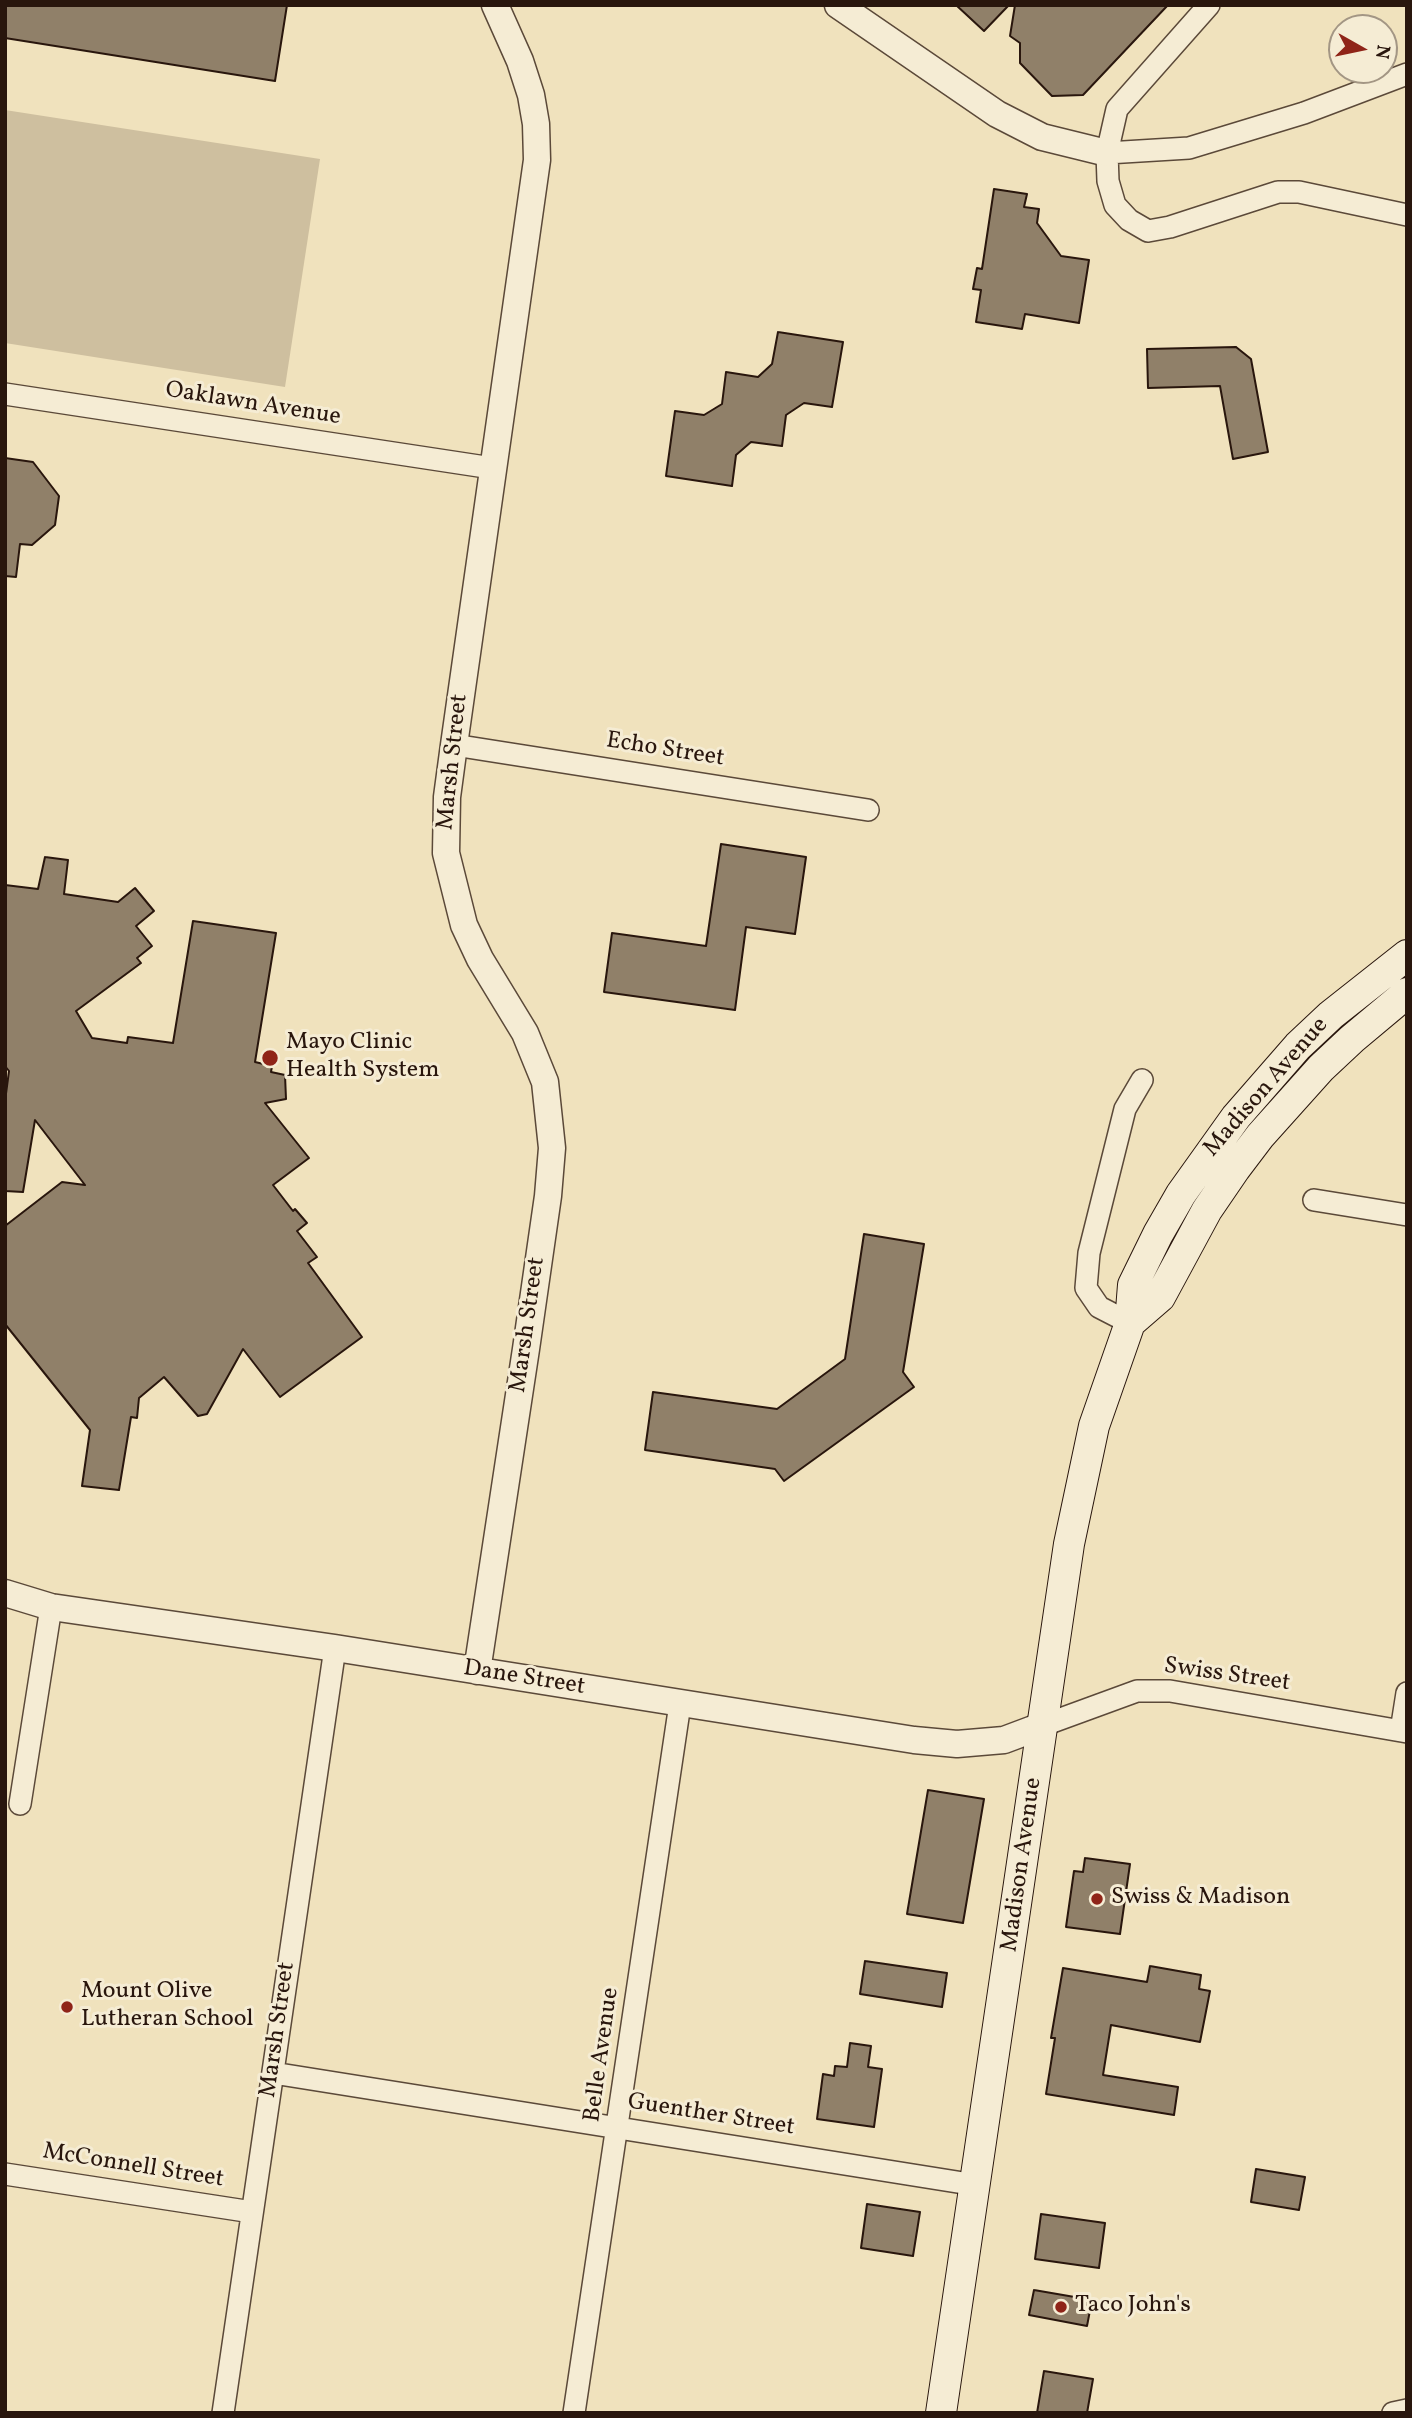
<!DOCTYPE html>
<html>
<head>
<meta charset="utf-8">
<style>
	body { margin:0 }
	#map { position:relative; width:1412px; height:2418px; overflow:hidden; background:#f0e2bd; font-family:Vollkorn,serif }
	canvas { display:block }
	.frame { position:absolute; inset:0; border:7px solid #29160d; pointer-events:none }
	.north { position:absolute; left:1328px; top:14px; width:70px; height:70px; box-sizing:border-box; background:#f5ecd4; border:2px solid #a39684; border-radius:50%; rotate:99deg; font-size:19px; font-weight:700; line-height:28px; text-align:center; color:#29160d }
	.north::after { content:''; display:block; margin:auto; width:24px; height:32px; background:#8f2418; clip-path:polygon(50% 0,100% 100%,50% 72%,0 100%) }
</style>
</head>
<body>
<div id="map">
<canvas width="1412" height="2418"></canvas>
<div class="frame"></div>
<div class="north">N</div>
</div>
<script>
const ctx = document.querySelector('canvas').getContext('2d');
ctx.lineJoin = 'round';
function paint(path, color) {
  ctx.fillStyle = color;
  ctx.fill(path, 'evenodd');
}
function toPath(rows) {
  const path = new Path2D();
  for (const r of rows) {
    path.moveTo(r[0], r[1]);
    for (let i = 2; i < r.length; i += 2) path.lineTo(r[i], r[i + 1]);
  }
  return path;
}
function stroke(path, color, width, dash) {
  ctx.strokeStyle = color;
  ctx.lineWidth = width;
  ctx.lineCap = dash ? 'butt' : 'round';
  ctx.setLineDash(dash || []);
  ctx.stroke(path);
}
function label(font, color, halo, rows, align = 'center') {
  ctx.font = font + ' Vollkorn,serif';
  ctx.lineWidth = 6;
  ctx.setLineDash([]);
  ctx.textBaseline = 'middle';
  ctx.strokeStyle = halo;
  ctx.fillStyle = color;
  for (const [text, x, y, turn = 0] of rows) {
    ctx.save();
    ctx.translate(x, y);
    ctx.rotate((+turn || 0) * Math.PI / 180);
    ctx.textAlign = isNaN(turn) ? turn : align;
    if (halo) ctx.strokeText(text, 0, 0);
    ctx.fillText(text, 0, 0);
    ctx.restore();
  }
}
const green = toPath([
	[5,110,320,159,285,387,5,343]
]);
const building = toPath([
	[5,5,287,5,275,81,5,38,5,5],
	[956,5,1009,5,984,31,956,5],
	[1015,5,1168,5,1083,95,1052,96,1020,63,1020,43,1010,36,1015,5],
	[994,189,1027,194,1024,207,1039,209,1037,223,1061,256,1089,260,1079,323,1025,314,1022,329,976,322,981,290,973,289,977,268,982,269,994,189],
	[778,332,843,342,832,407,804,403,786,415,782,446,751,442,736,455,732,486,666,476,675,411,704,415,722,404,726,372,758,377,772,364,778,332],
	[1236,347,1251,359,1268,452,1233,459,1220,386,1148,388,1147,349,1236,347],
	[5,458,33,462,59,496,55,525,32,545,20,544,16,577,5,576,5,458],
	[721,844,806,857,795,934,746,927,735,1010,604,992,612,933,706,946,721,844],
	[45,857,68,860,64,894,118,902,135,888,154,911,136,926,152,946,137,958,141,963,76,1011,92,1038,127,1043,128,1037,173,1043,193,921,276,933,255,1062,272,1066,271,1072,285,1075,286,1099,265,1103,309,1158,273,1185,293,1211,295,1209,307,1223,297,1231,317,1257,308,1263,362,1337,280,1397,243,1349,207,1414,198,1416,164,1377,139,1398,137,1418,131,1417,119,1490,82,1486,90,1430,5,1324,5,1226,62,1182,85,1185,35,1120,23,1192,5,1191,5,1101,9,1071,5,1066,5,885,38,889,45,857],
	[864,1234,924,1244,903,1372,914,1387,784,1481,775,1469,645,1450,653,1392,777,1409,845,1359,864,1234],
	[928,1790,984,1799,963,1923,907,1914,928,1790],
	[1085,1858,1130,1864,1120,1934,1066,1927,1074,1871,1083,1872,1085,1858],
	[865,1961,947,1973,942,2007,860,1994,865,1961],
	[1150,1966,1201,1975,1199,1989,1210,1991,1200,2042,1111,2025,1103,2075,1178,2087,1174,2115,1046,2094,1055,2038,1051,2038,1063,1968,1147,1982,1150,1966],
	[850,2043,871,2046,868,2067,882,2069,874,2127,817,2119,823,2074,834,2076,835,2066,847,2067,850,2043],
	[1256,2169,1305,2177,1299,2210,1251,2202,1256,2169],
	[867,2204,920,2212,913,2256,861,2248,867,2204],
	[1041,2214,1105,2223,1099,2268,1035,2259,1041,2214],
	[1034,2290,1092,2300,1087,2326,1029,2315,1034,2290],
	[1044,2371,1093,2379,1087,2413,1037,2413,1044,2371]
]);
const minor = toPath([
	[1209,5,1117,109,1107,153,1108,181,1115,205,1129,220,1148,231,1170,227,1278,192,1299,192,1407,215],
	[1107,153,1189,148,1304,113,1407,74],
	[5,394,492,468],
	[454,745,868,810],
	[1314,1200,1407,1215],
	[1130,1323,1099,1307,1086,1288,1089,1253,1125,1109,1142,1080],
	[1044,1725,1137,1691,1170,1691,1407,1732],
	[1401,1731,1407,1693],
	[20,1804,51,1607],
	[273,2073,976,2185],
	[5,2174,252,2212],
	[223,2413,335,1648],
	[574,2413,680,1704],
	[1393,2413,1407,2410]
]);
const tertiary = toPath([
	[838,5,997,114,1042,137,1107,153],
	[5,1593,51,1607,335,1648,914,1740,957,1744,1004,1740,1044,1725],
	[477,1671,526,1349,548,1196,552,1148,545,1082,525,1033,480,959,464,925,446,853,447,797,454,745,537,160,536,124,531,95,520,61,495,5]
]);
const secondary = toPath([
	[1130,1323,1160,1297,1207,1210,1235,1169,1260,1136,1321,1068,1352,1039,1407,993],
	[941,2413,1069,1544,1094,1426,1130,1323,1133,1285,1158,1234,1181,1194,1236,1117,1298,1046,1331,1015,1407,955]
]);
const markers = [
	[270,1058,9,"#8f2418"],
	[1097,1899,7,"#8f2418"],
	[67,2007,7,"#8f2418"],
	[1061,2307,7,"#8f2418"]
];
const streetNames = [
	["Oaklawn Avenue",253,405,9],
	["Echo Street",665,751,9],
	["Marsh Street",454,762,-84],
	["Madison Avenue",1267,1088,-49],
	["Marsh Street",529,1325,-82],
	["Swiss Street",1227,1676,8],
	["Dane Street",524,1679,9],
	["Madison Avenue",1023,1865,-82],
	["Marsh Street",279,2030,-82],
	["Belle Avenue",603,2055,-82],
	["Guenther Street",711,2116,9],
	["McConnell Street",133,2167,9]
];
const poiNames = [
	["Mayo Clinic",286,1044],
	["Health System",286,1072],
	["Swiss & Madison",1111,1899],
	["Mount Olive",81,1993],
	["Lutheran School",81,2021],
	["Taco John's",1075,2307]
];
paint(green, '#cebf9f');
paint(building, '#908069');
stroke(building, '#29160d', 2);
stroke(minor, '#5b4939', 24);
stroke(tertiary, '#5b4939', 29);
stroke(secondary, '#29160d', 32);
stroke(minor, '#f5ecd4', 21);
stroke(tertiary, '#f5ecd4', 26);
stroke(secondary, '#f5ecd4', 30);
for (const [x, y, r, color] of markers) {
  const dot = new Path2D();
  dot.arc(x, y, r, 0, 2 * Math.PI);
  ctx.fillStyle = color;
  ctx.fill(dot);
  stroke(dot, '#f5ecd4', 2.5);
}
label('24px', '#29160d', '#f5ecd4', streetNames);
label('24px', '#29160d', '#f5ecd4', poiNames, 'left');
</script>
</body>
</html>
